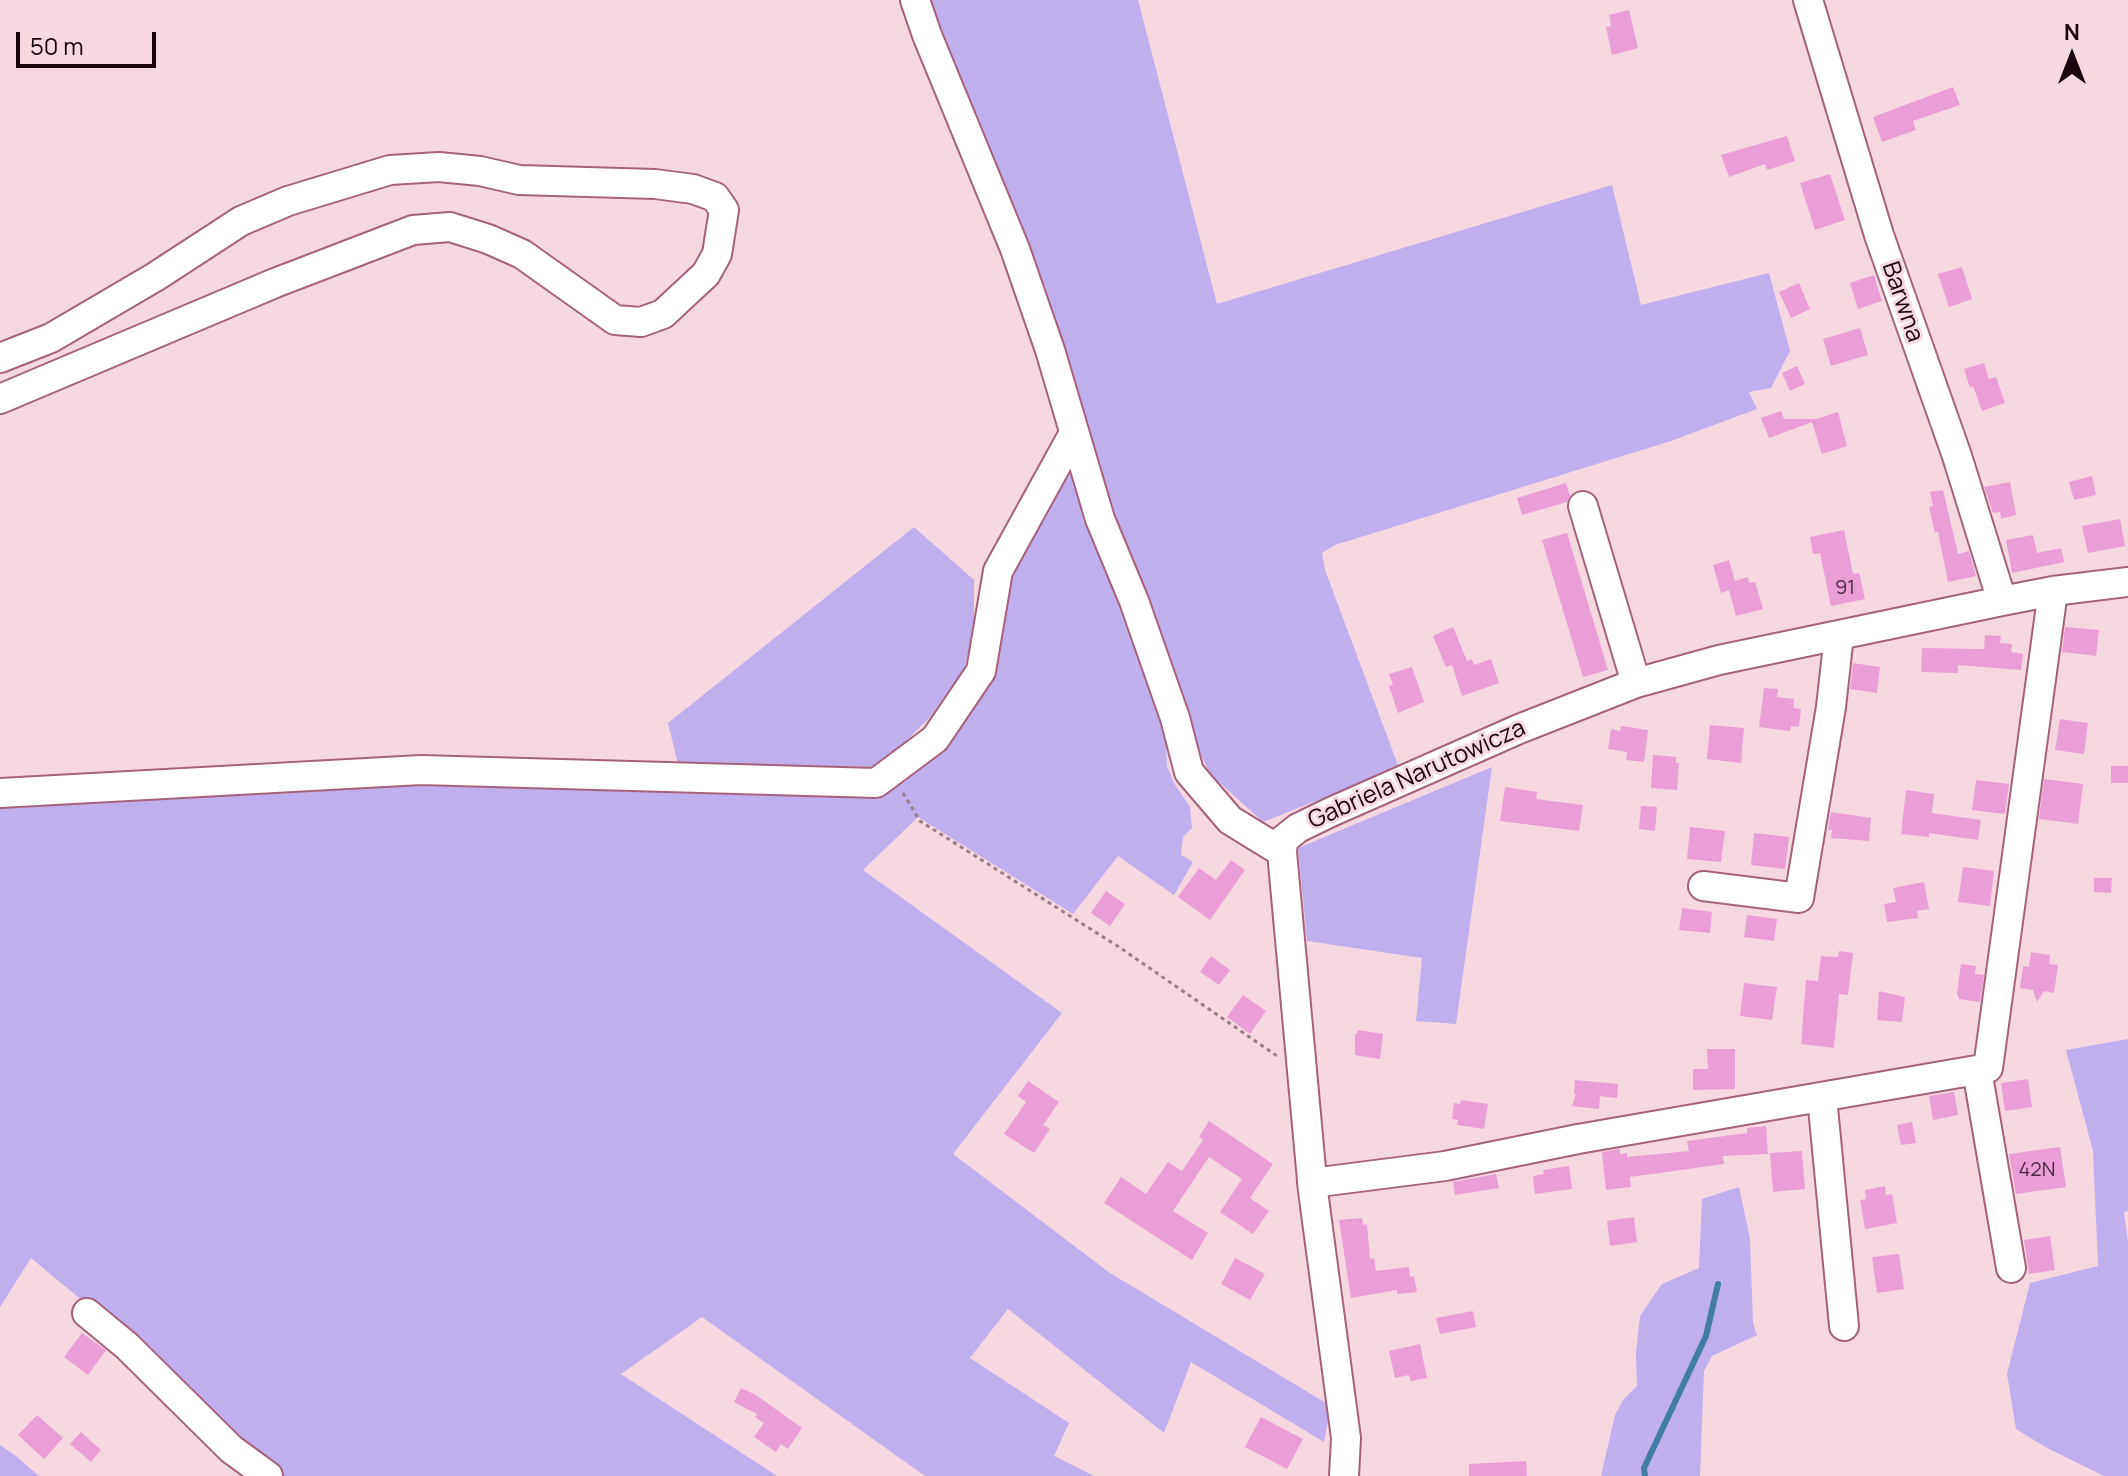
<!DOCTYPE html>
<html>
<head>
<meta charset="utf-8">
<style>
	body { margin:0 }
	#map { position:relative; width:2128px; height:1476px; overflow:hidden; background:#f6d8e1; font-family:Manrope,sans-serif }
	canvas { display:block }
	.north { position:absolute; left:2032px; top:16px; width:80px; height:80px; -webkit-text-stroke:6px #f6d8e1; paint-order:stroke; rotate:0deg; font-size:22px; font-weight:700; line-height:32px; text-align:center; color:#1a040d }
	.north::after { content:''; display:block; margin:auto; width:28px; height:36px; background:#1a040d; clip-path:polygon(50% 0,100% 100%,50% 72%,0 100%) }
	.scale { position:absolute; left:16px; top:32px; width:140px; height:36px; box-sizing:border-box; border:4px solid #1a040d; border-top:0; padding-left:10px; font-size:24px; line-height:28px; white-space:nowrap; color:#1a040d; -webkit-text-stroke:6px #f6d8e1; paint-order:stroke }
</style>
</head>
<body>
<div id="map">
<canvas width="2128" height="1476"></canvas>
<div class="north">N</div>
<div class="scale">50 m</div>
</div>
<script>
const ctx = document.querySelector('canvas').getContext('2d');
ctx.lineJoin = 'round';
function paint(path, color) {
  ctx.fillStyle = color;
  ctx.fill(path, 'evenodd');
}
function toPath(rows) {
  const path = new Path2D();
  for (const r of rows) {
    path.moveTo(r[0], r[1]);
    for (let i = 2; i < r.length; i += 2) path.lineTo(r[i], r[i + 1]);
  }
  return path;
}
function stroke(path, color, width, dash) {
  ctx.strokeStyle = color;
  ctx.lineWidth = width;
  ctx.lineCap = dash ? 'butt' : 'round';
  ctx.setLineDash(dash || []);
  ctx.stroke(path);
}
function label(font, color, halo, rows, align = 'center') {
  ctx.font = font + ' Manrope,sans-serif';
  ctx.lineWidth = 6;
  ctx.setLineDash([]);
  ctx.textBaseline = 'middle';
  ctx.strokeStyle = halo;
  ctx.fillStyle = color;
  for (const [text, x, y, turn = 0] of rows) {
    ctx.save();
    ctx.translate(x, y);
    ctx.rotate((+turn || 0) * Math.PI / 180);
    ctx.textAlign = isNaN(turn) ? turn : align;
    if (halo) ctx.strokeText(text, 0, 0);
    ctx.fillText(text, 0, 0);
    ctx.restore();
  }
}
const green = toPath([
	[928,0,1138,0,1217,304,1612,185,1641,305,1769,273,1790,351,1771,388,1749,392,1757,409,1671,441,1335,545,1322,553,1325,570,1399,768,1263,822,1210,774,1193,739,1080,412],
	[1072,455,1145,680,1159,698,1166,731,1167,766,1174,783,1190,807,1192,828,1183,837,1181,855,1193,862,1174,895,1118,856,1073,914,918,817,863,870,1062,1013,953,1154,1110,1273,1331,1406,1324,1442,1191,1362,1164,1433,1008,1309,970,1358,1069,1423,1054,1456,1094,1476,925,1476,702,1317,621,1374,777,1476,283,1476,241,1446,149,1356,31,1258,0,1307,0,803,384,782,867,792,978,699,1004,579],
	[914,527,974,580,974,626,965,667,930,717,875,772,679,768,668,723],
	[1492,767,1456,1024,1416,1021,1422,958,1307,941,1298,848],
	[2128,1039,2128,1211,2124,1212,2128,1242,2128,1476,2104,1476,2047,1448,2016,1429,2007,1374,2030,1283,2098,1266,2093,1151,2066,1050],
	[1739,1187,1750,1239,1753,1323,1757,1335,1712,1356,1704,1371,1700,1476,1601,1476,1615,1415,1623,1400,1637,1386,1636,1353,1640,1316,1662,1284,1699,1268,1702,1199],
	[0,1445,16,1456,39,1476,0,1476]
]);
const stream = toPath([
	[1645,1476,1644,1468,1706,1336,1718,1284]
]);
const building = toPath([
	[1629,10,1638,48,1612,55,1606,27,1611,26,1609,15],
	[1953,87,1960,105,1913,121,1916,130,1882,142,1873,117],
	[1787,136,1795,161,1767,170,1765,164,1729,177,1721,155],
	[1830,174,1845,220,1815,230,1800,183],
	[1962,267,1972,299,1949,307,1938,274],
	[1874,275,1882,301,1858,309,1850,283],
	[1799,283,1810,309,1791,318,1779,292],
	[1860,328,1868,355,1831,366,1823,339],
	[1984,363,1989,379,1996,377,2005,403,1982,411,1973,386,1970,388,1964,369],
	[1797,366,1805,384,1790,391,1782,373],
	[1781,411,1784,419,1816,419,1838,412,1847,446,1822,454,1812,422,1769,438,1761,418],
	[2092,476,2096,495,2074,500,2069,482],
	[2010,482,2016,515,2001,519,2000,512,1993,513,1984,487],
	[1566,483,1570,496,1567,502,1522,515,1517,498],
	[1943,490,1958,554,1969,551,1976,576,1948,582,1938,532,1935,533,1929,507,1933,506,1930,492],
	[2120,519,2125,546,2088,553,2082,526],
	[1844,530,1853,574,1859,573,1865,599,1831,606,1820,553,1813,554,1810,537],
	[1567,533,1608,670,1583,677,1542,540],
	[2033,535,2037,553,2061,548,2064,562,2012,573,2006,540],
	[1729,560,1735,581,1748,577,1749,583,1755,582,1763,609,1736,616,1729,590,1721,593,1713,565],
	[1453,627,1467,661,1472,659,1474,665,1491,659,1499,683,1462,696,1452,665,1446,667,1433,636],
	[2065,627,2099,630,2096,656,2062,652],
	[1985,635,2001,636,2000,643,2012,644,2011,652,2023,654,2021,670,1958,665,1958,673,1921,672,1922,648,1984,649],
	[1853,663,1880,667,1877,693,1850,689],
	[1412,667,1424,702,1398,713,1389,686,1393,684,1389,674],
	[1764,688,1778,689,1777,697,1794,699,1793,708,1801,709,1799,727,1791,726,1790,731,1759,727],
	[2060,719,2088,723,2084,754,2055,750],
	[1710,725,1744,728,1741,763,1707,759],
	[1621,726,1648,730,1644,762,1626,760,1627,752,1608,749,1611,729,1620,731],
	[1653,755,1676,757,1676,763,1679,763,1677,790,1651,788],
	[2111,766,2128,766,2128,783,2111,783],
	[2044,779,2083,784,2078,824,2039,819],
	[1976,780,2009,784,2005,814,1972,810],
	[1505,787,1537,792,1536,799,1583,805,1579,831,1500,821],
	[1906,790,1934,794,1932,813,1981,820,1978,840,1929,833,1929,837,1901,834],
	[1641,806,1657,807,1655,831,1639,829],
	[1831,812,1871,818,1869,841,1831,838,1832,830,1828,830],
	[1690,827,1725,831,1721,862,1687,859],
	[1754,833,1789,837,1785,869,1751,865],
	[1231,860,1245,870,1210,920,1178,897,1199,868,1216,880],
	[1963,867,1994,871,1990,906,1958,902],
	[2094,878,2112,878,2111,893,2094,892],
	[1924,882,1929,909,1917,911,1918,918,1887,922,1884,904,1896,902,1893,888],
	[1106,891,1125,904,1110,926,1091,913],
	[1682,908,1712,912,1710,933,1679,930],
	[1747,915,1777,919,1774,941,1744,937],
	[1839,951,1853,953,1848,995,1839,994,1834,1048,1801,1044,1806,980,1818,981,1821,956,1838,957],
	[2031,952,2050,955,2049,964,2058,965,2054,993,2044,991,2037,1002,2033,990,2020,988,2023,966,2029,967],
	[1211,956,1230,970,1219,985,1200,972],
	[1961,964,1976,966,1975,974,1984,975,1980,1002,1959,999,1957,993],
	[1744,983,1777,987,1772,1020,1740,1016],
	[1879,991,1905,997,1902,1022,1877,1020],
	[1243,995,1266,1011,1250,1034,1227,1017],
	[1358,1030,1383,1034,1380,1059,1355,1055,1355,1034,1357,1034],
	[1707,1049,1735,1049,1735,1089,1693,1090,1693,1069,1708,1069],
	[2028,1079,2032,1107,2005,1111,2001,1083],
	[1575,1080,1618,1084,1617,1098,1600,1096,1599,1109,1572,1106,1576,1094,1574,1094],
	[1028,1081,1059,1102,1043,1125,1050,1129,1034,1153,1004,1134,1026,1102,1018,1096],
	[1954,1092,1958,1115,1933,1120,1929,1096],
	[1461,1100,1488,1104,1484,1129,1457,1125,1458,1120,1452,1119,1454,1103,1460,1104],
	[1209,1121,1273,1164,1250,1198,1269,1211,1253,1234,1220,1212,1242,1179,1209,1157,1173,1211,1208,1233,1192,1260,1104,1203,1121,1177,1146,1194,1168,1162,1182,1171,1203,1140,1199,1137],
	[1912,1122,1916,1143,1901,1145,1897,1125],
	[1766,1126,1768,1154,1723,1156,1724,1164,1630,1177,1631,1187,1606,1190,1602,1152,1620,1149,1620,1154,1627,1153,1627,1157,1689,1151,1687,1141,1747,1133,1747,1128],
	[2060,1147,2066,1187,2016,1194,2009,1154],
	[1802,1151,1805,1189,1773,1192,1770,1153],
	[1569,1166,1572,1189,1535,1194,1533,1176,1544,1174,1543,1170],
	[1496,1174,1499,1188,1455,1195,1453,1182],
	[1885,1186,1886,1195,1892,1194,1897,1223,1865,1229,1860,1200,1866,1199,1865,1190],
	[1634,1217,1637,1242,1610,1246,1607,1221],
	[1362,1218,1363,1225,1367,1224,1370,1259,1374,1258,1376,1271,1409,1267,1410,1277,1414,1276,1417,1292,1397,1294,1397,1290,1351,1298,1339,1220],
	[2050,1236,2055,1270,2029,1274,2024,1240],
	[1899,1254,1904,1289,1877,1293,1872,1257],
	[1235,1258,1265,1274,1250,1300,1221,1284],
	[1473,1311,1476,1327,1440,1334,1436,1318],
	[82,1333,106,1350,88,1375,64,1357],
	[1420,1344,1427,1378,1411,1381,1409,1375,1395,1378,1389,1351],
	[741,1388,756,1395,802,1428,788,1449,781,1444,776,1452,754,1437,764,1423,755,1417,757,1414,734,1402],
	[37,1415,63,1438,44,1459,18,1435],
	[1261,1417,1303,1439,1287,1469,1245,1447],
	[81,1432,101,1450,91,1462,70,1444],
	[1526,1461,1527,1476,1469,1476,1469,1464]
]);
const path = toPath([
	[903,793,920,821,1119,947,1277,1056]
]);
const minor = toPath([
	[915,0,927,35,1015,249,1050,350,1100,519,1134,601,1175,718,1189,772,1230,820,1282,852],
	[1808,0,1879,235,1957,456,2002,601],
	[0,358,51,338,155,277,241,221,288,201,390,170,439,167,480,171,519,180,655,184,693,189,715,197,724,210,717,254,706,274,663,314,641,322,615,320,522,254,488,239,450,227,413,230,275,283,0,399],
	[1583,506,1636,683],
	[0,793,421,770,876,783,935,739,981,671,998,571,1074,433],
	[1703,886,1799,898,1831,707,1839,635],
	[1977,1070,2011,1268],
	[1822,1097,1844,1326],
	[1312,1183,1445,1166,1578,1139,1988,1068,2053,591],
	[87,1313,127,1346,231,1449,268,1476],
	[1344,1476,1346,1438,1313,1191,1282,852,1283,840,1298,828,1331,812,1519,729,1636,683,1719,660,2002,601,2053,591,2128,582]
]);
const numberNames = [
	["91",1845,588],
	["42N",2037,1170]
];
const streetNames = [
	["Barwna",1902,302,71],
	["Gabriela Narutowicza",1417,775,-24]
];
paint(green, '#c0afed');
stroke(stream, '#437ca4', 6);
paint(building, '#eb9ed6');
stroke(minor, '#a5637b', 32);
stroke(path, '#987e87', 3, [4, 4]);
stroke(minor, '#fff', 28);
label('20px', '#4e2a3f', null, numberNames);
label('24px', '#1a040d', '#f6d8e1', streetNames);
</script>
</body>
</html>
